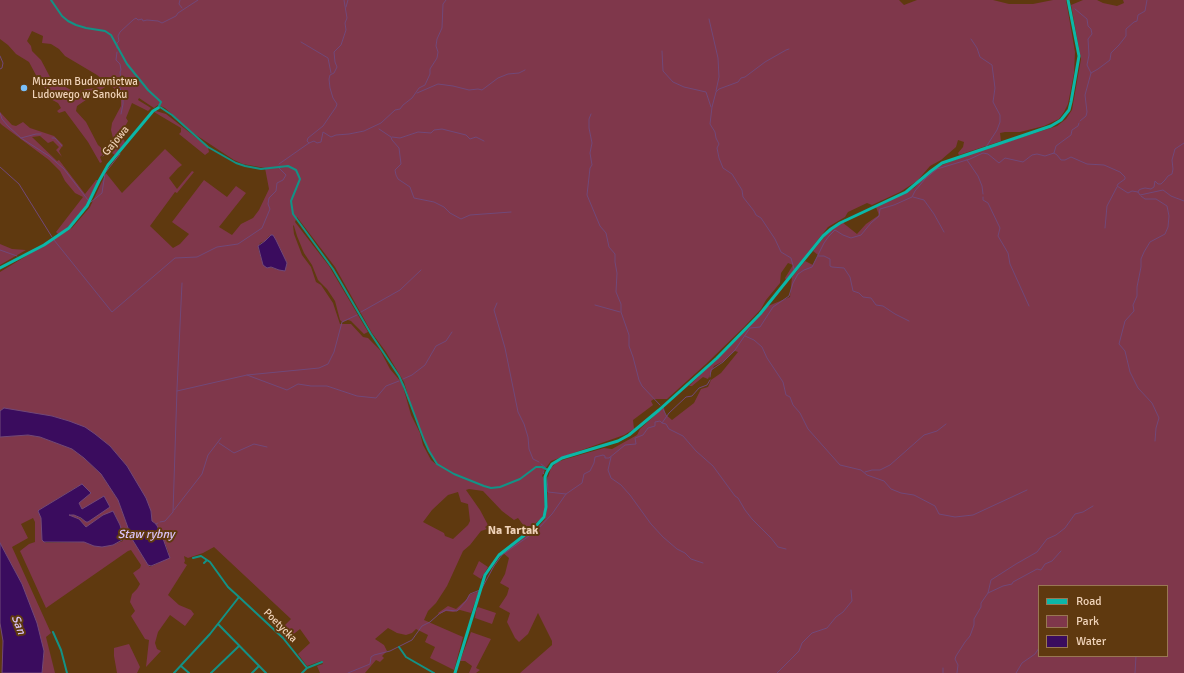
<!DOCTYPE html>
<html>
<head>
<meta charset="utf-8">
<style>
	body { margin:0 }
	#map { position:relative; width:1184px; height:673px; overflow:hidden; background:#5f390f; font-family:Signika,sans-serif }
	canvas { display:block }
	.legend { position:absolute; left:1038px; top:585px; width:130px; height:72px; box-sizing:border-box; background:#5f390f; border:1px solid #997753; margin:0; padding:5px 7px; list-style:none; font-size:12px; color:#f0d3b9 }
	.legend li { display:flex; align-items:center; gap:8px; height:20px }
	.legend b { width:20px; border:1px solid #997753 }
</style>
</head>
<body>
<div id="map">
<canvas width="1184" height="673"></canvas>
<ul class="legend">
<li><b style="height:5px;background:#0bb7a8"></b>Road</li>
<li><b style="height:11px;background:#7f374b"></b>Park</li>
<li><b style="height:11px;background:#3a0c5e"></b>Water</li>
</ul>
</div>
<script>
const ctx = document.querySelector('canvas').getContext('2d');
ctx.lineJoin = 'round';
function paint(path, color) {
  ctx.fillStyle = color;
  ctx.fill(path, 'evenodd');
}
function toPath(rows) {
  const path = new Path2D();
  for (const r of rows) {
    path.moveTo(r[0], r[1]);
    for (let i = 2; i < r.length; i += 2) path.lineTo(r[i], r[i + 1]);
  }
  return path;
}
function stroke(path, color, width, dash) {
  ctx.strokeStyle = color;
  ctx.lineWidth = width;
  ctx.lineCap = dash ? 'butt' : 'round';
  ctx.setLineDash(dash || []);
  ctx.stroke(path);
}
function label(font, color, halo, rows, align = 'center') {
  ctx.font = font + ' Signika,sans-serif';
  ctx.lineWidth = 4;
  ctx.setLineDash([]);
  ctx.textBaseline = 'middle';
  ctx.strokeStyle = halo;
  ctx.fillStyle = color;
  for (const [text, x, y, turn = 0] of rows) {
    ctx.save();
    ctx.translate(x, y);
    ctx.rotate((+turn || 0) * Math.PI / 180);
    ctx.textAlign = isNaN(turn) ? turn : align;
    if (halo) ctx.strokeText(text, 0, 0);
    ctx.fillText(text, 0, 0);
    ctx.restore();
  }
}
const green = toPath([
	[0,0,899,0,904,5,917,0,993,0,1009,4,1033,4,1053,0,1066,0,1075,52,1074,73,1068,104,1064,112,1059,119,1044,126,1020,132,1005,132,1000,133,1001,141,959,155,958,153,963,147,964,142,958,140,956,147,941,160,930,166,917,181,900,192,872,205,867,203,848,212,845,217,828,227,786,280,785,278,793,265,788,263,781,273,780,283,766,300,761,309,744,327,706,364,667,399,654,399,651,401,653,405,633,420,634,429,624,435,551,461,545,469,542,476,544,479,545,510,543,515,541,519,527,530,518,518,514,520,502,511,483,491,469,489,466,490,480,510,488,525,485,527,487,529,481,531,470,545,463,551,447,586,436,603,428,611,424,620,463,637,454,670,430,658,435,647,425,642,428,635,416,629,412,633,406,635,397,633,388,628,375,639,384,645,387,651,382,656,384,658,380,662,376,660,365,673,320,673,317,666,323,664,321,661,307,666,298,654,310,643,300,629,286,640,279,631,291,619,214,547,203,553,188,558,184,556,185,561,184,563,187,565,168,595,179,605,191,610,194,614,185,626,170,615,158,632,155,643,157,649,161,651,146,667,149,640,145,639,131,616,135,611,130,602,132,594,137,589,140,584,133,573,140,568,141,565,131,550,128,551,46,608,20,551,29,544,35,542,35,522,33,518,21,524,28,538,12,547,51,633,46,637,55,673,42,673,44,651,22,584,0,543,0,437,28,435,40,437,72,449,84,458,101,474,118,500,132,539,148,565,150,567,159,563,169,553,161,533,156,524,152,521,151,511,127,466,110,446,95,434,69,421,52,416,7,409,4,408,0,411,0,272,72,228,90,207,106,173,122,193,165,149,182,165,178,168,169,178,177,189,192,171,194,172,177,193,175,192,150,226,173,248,180,244,189,234,172,222,204,180,227,197,236,186,246,193,219,227,232,235,241,224,253,218,259,210,269,189,265,168,243,164,234,160,193,133,165,108,158,105,154,108,139,98,138,100,151,108,148,111,132,103,126,118,128,121,122,132,125,143,116,156,112,153,115,146,111,130,112,123,121,106,121,98,120,93,97,75,65,56,59,49,51,44,42,43,43,36,32,31,27,41,31,46,32,51,41,60,50,77,54,81,75,92,87,89,96,88,101,86,105,87,77,106,76,111,86,122,98,145,106,152,100,157,102,162,100,163,88,142,65,111,59,113,57,111,61,108,58,103,41,94,47,91,37,77,29,62,16,54,8,45,0,39],
	[297,217,335,267,372,333,386,352,404,382,412,409,426,445,437,465,431,460,423,445,420,433,411,415,402,383,390,369,380,350,368,338,363,337,351,324,340,324,333,303,321,285,316,282,311,267,302,255,294,234,293,225,294,226,297,236,304,253,312,265,318,280,327,289,335,301,340,320,342,322,348,320,351,321,364,334,368,332,329,266,295,222],
	[272,235,280,248,287,263,279,270,263,265,258,248,260,243,265,241,269,236],
	[78,486,79,504,82,509,107,508,95,517,83,520,74,515,69,515,79,519,86,527,103,515,115,514,123,535,123,541,109,546,94,546,84,542,46,543,43,541,41,518,39,510],
	[458,492,461,502,468,504,470,521,468,525,453,539,445,536,444,533,423,522,432,510,448,495],
	[1083,0,1097,0,1103,3,1117,6,1124,3,1123,0,1184,0,1184,673,520,673,552,645,552,641,538,613,528,634,519,642,515,638,507,622,510,613,499,607,507,595,509,588,500,583,505,574,509,558,503,553,537,528,545,519,547,509,548,477,551,468,557,462,566,459,604,448,612,449,637,435,640,429,664,407,665,414,672,420,694,403,701,389,708,387,711,380,721,373,738,352,735,351,724,361,714,366,708,379,703,377,692,386,689,386,768,306,790,297,792,277,805,261,813,265,818,255,813,251,825,236,833,228,842,222,857,234,866,224,879,215,876,207,914,188,930,172,942,165,970,154,1057,126,1066,119,1072,110,1081,59,1071,5],
	[1039,586,1167,586,1167,656,1039,656],
	[156,111,166,114,208,147,209,152,205,155,179,134,181,132,181,128,154,112],
	[0,112,12,125,16,126,23,122,30,128,54,136,63,145,59,151,62,157,56,150,59,147,53,141,48,143,40,136,32,137,57,161,59,160,85,194,96,180,98,180,85,207,65,231,58,234,56,232,83,197,75,193,65,181,60,171,49,160,2,125,0,123],
	[0,244,12,249,26,250,0,265],
	[479,561,488,567,481,579,473,574],
	[479,591,471,613,460,610,453,612,446,611,439,614,438,613,448,606,456,609,467,599,469,595],
	[478,607,496,613,492,624,475,618,476,610],
	[471,632,491,639,476,668,480,670,476,673,469,673,472,666,465,661,460,661],
	[129,644,140,667,137,673,117,673,114,656,114,648]
]);
const water = toPath([
	[271,235,273,235,276,240,287,263,285,271,279,270,271,267,267,268,263,265,258,246,265,241,271,235],
	[4,408,52,416,69,421,85,427,95,434,110,446,127,466,146,498,151,511,152,521,156,524,161,533,170,558,151,566,148,565,132,539,118,500,101,474,84,458,72,449,40,437,28,435,0,437,0,411,4,408],
	[82,484,91,493,79,503,82,509,104,496,110,507,88,522,86,522,81,518,74,515,69,515,79,519,86,527,103,515,113,511,120,525,124,539,113,545,102,547,94,546,84,542,44,542,42,540,41,518,38,511,39,510,82,484],
	[0,543,22,584,37,623,44,651,42,673,2,673,3,641,0,623,0,543]
]);
const stream = toPath([
	[180,0,179,4,182,8],
	[346,7,348,0],
	[1075,9,1087,19,1088,26,1091,29,1092,34,1088,39,1089,55,1087,65,1091,73],
	[709,19,718,58,719,77,716,91],
	[971,39,977,48,980,57,992,65,995,88,993,102,1000,115,1000,122,997,130,986,147],
	[301,42,328,58,331,73],
	[117,48,117,43,119,41,118,36,120,32,133,20,136,18,138,20,142,19,143,21,147,20,158,21,162,23,176,16,178,13,198,0],
	[789,49,786,50,765,62,745,77,741,78,738,82,719,89,716,92,712,107,710,124,715,132,716,138,719,144,717,148,719,158,723,168,732,174,742,190,743,197,754,211,756,215,761,218,775,239,781,252,791,258,794,269],
	[662,51,663,71,673,82,684,87,706,92,711,107],
	[117,52,116,60,120,64,121,70,120,72,121,81,119,86,123,95,123,104,121,114],
	[0,56,3,63,2,68,0,69],
	[417,93,438,84,453,86,469,90,478,89,482,90,498,78,508,74,519,73,525,70],
	[0,113,2,119,8,126,21,138,49,156,64,169,88,200],
	[591,114,589,119,589,128,592,143,590,153,592,165,590,168,587,195,600,226,606,233,609,247,615,254,615,262,617,273,616,292,621,304,621,312,629,335,629,346,633,357,639,380,642,386,660,405],
	[1080,121,1086,116,1087,112,1085,95,1091,73,1098,69,1110,60,1111,53,1119,45,1126,36,1126,29,1134,22,1137,21,1138,15,1145,11,1147,0],
	[379,129,391,137,392,140,399,148,401,164,395,170,396,175,398,179,410,187,414,198,434,202,444,207,450,213,461,219,470,215,511,212],
	[392,137,400,138,418,132,431,133,434,130,442,129,466,135,470,139,476,137,484,141],
	[21,138,36,134,41,134],
	[52,138,55,138,62,146],
	[309,143,307,141,308,138,323,126,336,107,337,104,333,98,330,88,329,79,330,75,334,73,337,67,335,62,334,52,341,45,346,30,345,23,347,18,344,0],
	[1054,153,1056,146,1071,135,1072,130,1078,126,1079,123],
	[103,156,111,149,112,142],
	[967,160,978,176,982,186,983,194],
	[279,164,309,143,314,141,317,143,321,142,323,132,331,137,336,135,349,134,364,131,381,123,395,110,400,109,403,105,412,98,419,88,425,85,430,74,430,69,437,58,438,52,436,46,437,39,442,28,443,4,446,0],
	[0,167,19,184,52,237],
	[1138,192,1139,190,1141,189,1145,188,1151,189,1154,187,1155,181,1158,184,1161,184,1165,180,1168,176,1172,174,1173,169,1172,160,1175,149,1184,143],
	[1141,196,1145,199,1156,199,1167,206,1169,216,1168,227,1165,234,1150,242,1144,252,1141,259,1141,267,1137,287,1137,296,1133,305,1134,311,1125,321,1119,344,1125,351,1130,372,1138,388,1152,403,1159,418,1156,428,1155,441],
	[913,197,924,200,934,214,944,232],
	[983,197,983,200,988,203,1000,228,998,236,1008,253,1010,264,1029,306],
	[91,202,102,193,105,173,120,154],
	[1105,228,1107,206,1117,187],
	[54,240,112,312,175,258,197,257,217,247,238,244,262,228,270,209,268,204,269,198,276,191,277,183,283,180,286,175,279,168],
	[0,250,17,256],
	[818,256,824,256,830,259,830,266,832,267,844,268,850,277,853,291,859,293,863,297,871,298,876,305,883,306,895,314,909,321],
	[497,303,494,310,505,348,518,412,524,424,528,437,529,449,533,459,539,462],
	[595,305,620,312],
	[361,312,400,290,421,270],
	[745,336,754,340,762,347,767,358,783,382,786,395,790,397,793,405,800,413,808,429,840,465,861,470,867,475,884,481,891,489,901,493,914,495,935,506,939,514,955,517,973,515,1027,490],
	[247,375,287,390,298,384,311,386,327,386,357,396,376,398,386,386,399,381],
	[710,377,711,370,723,362,735,350,750,328,760,327,773,307,789,296,793,283,798,274,804,270,812,267,824,243,829,236,835,230,843,235,851,238,861,235,871,223,879,216,880,209,894,205,912,197,915,191,925,179,937,169,970,159,983,153,988,154,999,163,1005,158,1023,162,1032,155,1037,154,1045,156,1054,153,1057,155,1061,160,1065,160,1071,157,1087,164,1104,165,1120,172,1125,177,1125,179,1118,184,1117,186,1128,193,1132,191,1138,192,1140,195,1163,190,1171,196,1184,201],
	[403,379,412,375,425,365,436,346,446,341,452,332],
	[177,391,247,375,319,368,328,364,334,352,342,322,357,315],
	[663,409,667,417],
	[662,423,666,424,669,429,683,436,696,451,713,466,735,496,738,498,745,510,752,519,771,538,778,547,786,549],
	[219,443,234,453,254,444,267,447],
	[611,457,608,470,611,478,621,485,630,495,651,524,663,537,677,549,685,553,691,559,703,563],
	[541,464,545,467],
	[865,472,872,470,880,470,890,465,924,435,937,431,946,424],
	[544,474,543,473,544,471],
	[547,477,548,492,566,494],
	[174,510,202,474,208,455,221,438],
	[160,522,165,521,173,512,177,389,182,283],
	[156,524,158,523],
	[482,588,494,566,502,555,536,531,552,514,566,494,582,483,584,474,590,471,594,463,595,457,603,455,605,456,605,458,609,458,625,445,636,444,635,438,643,435,648,428,655,426,655,422,660,421,662,423,669,413,686,397,692,396,699,388,707,385,710,380],
	[988,593,1003,586,1012,584,1013,582,1037,569,1041,570,1045,564,1052,561,1061,551],
	[348,673,370,664,371,657,374,655,390,651,412,640,422,626,430,622,439,614,446,610,457,611,466,601,470,594,480,590],
	[777,673,799,651,802,643,812,633,827,628,836,617,843,612,852,601,851,590],
	[943,673,943,668],
	[957,673,958,665,955,659,956,656,965,642,970,636,974,625,974,619,981,607,981,603,988,593,991,580,1016,564,1037,552,1047,539,1056,535,1065,528,1075,514,1083,512,1093,506],
	[1016,673,1022,663,1035,654,1039,648],
	[1135,673,1136,656]
]);
const street = toPath([
	[51,0,62,16,68,21,76,25,86,28,105,31,111,35,127,64,148,90,161,102,158,108,160,107,172,115,208,147,236,163,245,166,261,169,288,166,296,170,300,179,291,201,293,214,333,269,371,334,399,376,404,387,424,440,429,451,437,464,454,474,484,486,491,488,500,487,520,479,536,467,542,467,548,470],
	[193,558,201,556,207,560],
	[239,597,283,638,307,668],
	[218,624,266,673],
	[53,632,61,650,67,673],
	[399,647,406,657,434,673],
	[181,666,189,673],
	[174,673,210,634,239,597,228,587,210,562,207,560,204,563],
	[211,673,239,646],
	[252,673,259,666],
	[302,673,307,668,322,662]
]);
const secondary = toPath([
	[0,268,44,245,69,228,87,206,99,181,108,165,153,111,158,108],
	[455,673,485,575,499,555,535,527,544,517,546,507,545,477,547,472,552,464,562,458,618,441,629,435,659,410,717,358,760,314,823,236,831,229,840,223,906,192,931,171,942,163,1051,126,1061,120,1069,110,1071,102,1079,56,1068,0]
]);
const markers = [
	[24,88,4,"#79bff8"]
];
const poiNames = [
	["Muzeum Budownictwa",32,82],
	["Ludowego w Sanoku",32,95]
];
const streetNames = [
	["Gajowa",116,141,-50],
	["Poetycka",280,626,45]
];
const neighbourhoodNames = [
	["Na Tartak",513,531]
];
const waterNames = [
	["Staw rybny",146,535],
	["San",18,625,69]
];
paint(green, '#7f374b');
paint(water, '#3a0c5e');
stroke(water, '#714879', 1);
stroke(stream, '#714879', 1);
stroke(street, '#139286', 2);
stroke(secondary, '#0bb7a8', 3);
for (const [x, y, r, color] of markers) {
  const dot = new Path2D();
  dot.arc(x, y, r, 0, 2 * Math.PI);
  ctx.fillStyle = color;
  ctx.fill(dot);
  stroke(dot, '#5f390f', 1.5);
}
label('11px', '#f0d3b9', '#5f390f', poiNames, 'left');
label('11px', '#f0d3b9', '#5f390f', streetNames);
label('bold 12px', '#f0d3b9', '#5f390f', neighbourhoodNames);
label('italic 12px', '#dbc3fa', '#5f390f', waterNames);
</script>
</body>
</html>
